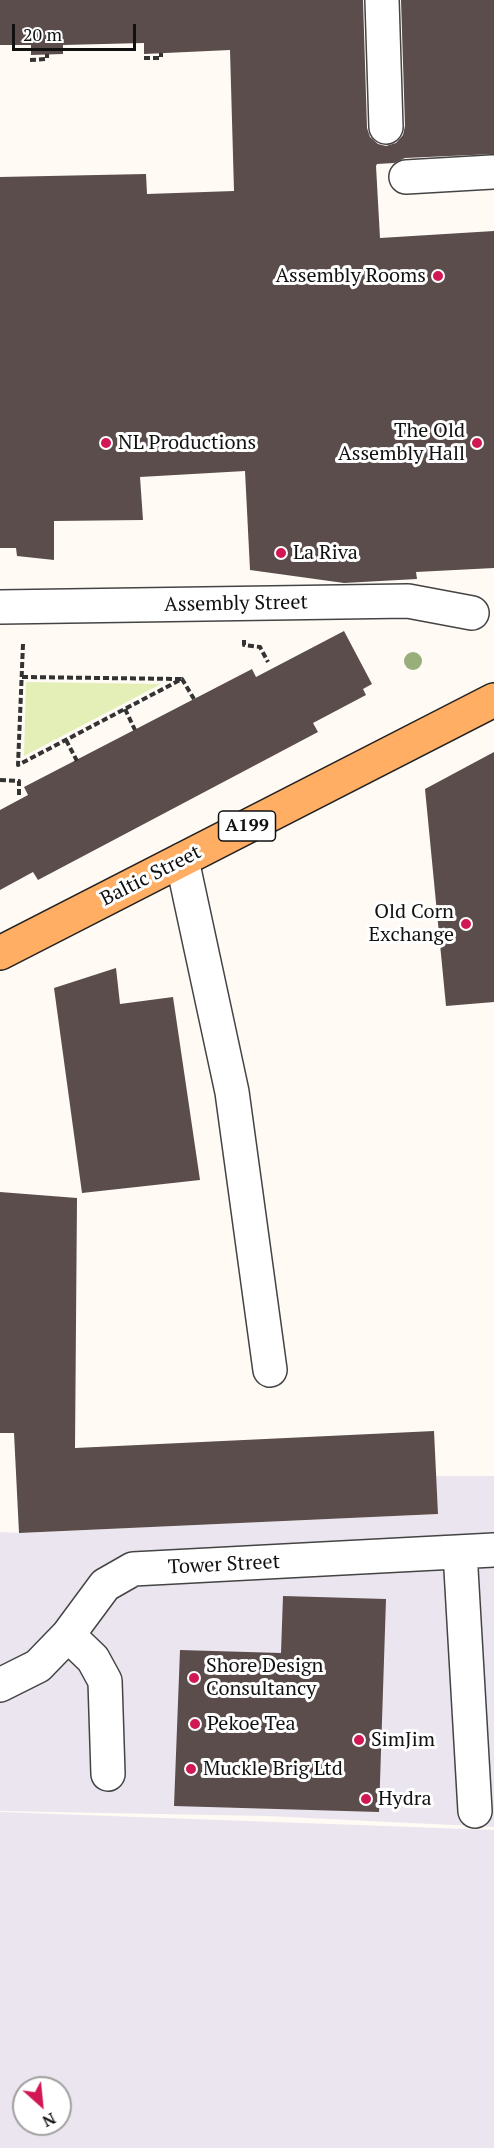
<!DOCTYPE html>
<html>
<head>
<meta charset="utf-8">
<style>
	body { margin:0 }
	#map { position:relative; width:494px; height:2148px; overflow:hidden; background:#fffaf4; font-family:"PT Serif",serif }
	canvas { display:block }
	.north { position:absolute; left:12px; top:2076px; width:60px; height:60px; box-sizing:border-box; background:#fff; border:2px solid #a0a0a0; border-radius:50%; rotate:153deg; font-size:16px; font-weight:700; line-height:24px; text-align:center; color:#111 }
	.north::after { content:''; display:block; margin:auto; width:21px; height:27px; background:#d11854; clip-path:polygon(50% 0,100% 100%,50% 72%,0 100%) }
	.scale { position:absolute; left:12px; top:24px; width:124px; height:27px; box-sizing:border-box; border:3px solid #111; border-top:0; padding-left:8px; font-size:18px; line-height:21px; white-space:nowrap; color:#111; -webkit-text-stroke:4px #fff; paint-order:stroke }
</style>
</head>
<body>
<div id="map">
<canvas width="494" height="2148"></canvas>
<div class="north">N</div>
<div class="scale">20 m</div>
</div>
<script>
const ctx = document.querySelector('canvas').getContext('2d');
ctx.lineJoin = 'round';
function paint(path, color) {
  ctx.fillStyle = color;
  ctx.fill(path, 'evenodd');
}
function toPath(rows) {
  const path = new Path2D();
  for (const r of rows) {
    path.moveTo(r[0], r[1]);
    for (let i = 2; i < r.length; i += 2) path.lineTo(r[i], r[i + 1]);
  }
  return path;
}
function stroke(path, color, width, dash) {
  ctx.strokeStyle = color;
  ctx.lineWidth = width;
  ctx.lineCap = dash ? 'butt' : 'round';
  ctx.setLineDash(dash || []);
  ctx.stroke(path);
}
function label(font, color, halo, rows, align = 'center') {
  ctx.font = font + ' "PT Serif",serif';
  ctx.lineWidth = 6;
  ctx.setLineDash([]);
  ctx.textBaseline = 'middle';
  ctx.strokeStyle = halo;
  ctx.fillStyle = color;
  for (const [text, x, y, turn = 0] of rows) {
    ctx.save();
    ctx.translate(x, y);
    ctx.rotate((+turn || 0) * Math.PI / 180);
    ctx.textAlign = isNaN(turn) ? turn : align;
    if (halo) ctx.strokeText(text, 0, 0);
    ctx.fillText(text, 0, 0);
    ctx.restore();
  }
}
const industrial = toPath([
	[436,1476,494,1476,494,1827,267,1816,0,1811,0,1532,19,1533,438,1514],
	[0,1812,494,1830,494,2148,0,2148],
	[24,2088,60,2088,60,2124,24,2124]
]);
const green = toPath([
	[26,682,27,682,161,684,24,756]
]);
const building = toPath([
	[0,0,363,0,367,128,370,137,378,144,386,146,396,143,403,135,405,126,401,0,494,0,494,154,405,158,394,163,377,164,376,166,380,238,494,231,494,568,416,572,417,579,344,583,250,570,245,471,140,477,143,520,54,521,54,560,17,556,16,548,0,548,0,177,146,174,147,194,234,191,230,50,144,54,144,43,63,45,63,54,31,55,31,45,0,45],
	[344,631,372,684,363,689,366,695,313,723,318,732,38,880,33,872,0,890,0,810,28,795,24,787,252,669,256,677],
	[494,752,494,1002,446,1006,425,789],
	[116,968,120,1004,173,997,200,1180,82,1193,54,988],
	[0,1192,77,1198,75,1448,434,1431,438,1514,19,1533,14,1433,0,1433],
	[283,1596,386,1599,379,1812,174,1806,180,1650,281,1653]
]);
const path = toPath([
	[144,58,161,58,161,53],
	[30,60,47,59,47,54],
	[244,640,244,645,260,647,268,662],
	[23,644,18,765,182,679,194,699],
	[22,677,181,679],
	[125,709,135,730],
	[66,740,77,761],
	[0,780,19,781,19,796]
]);
const minor = toPath([
	[382,0,386,127],
	[406,177,492,172],
	[0,607,408,601,472,613],
	[182,860,232,1092,270,1370],
	[460,1552,475,1811],
	[68,1635,93,1659,105,1681,108,1774],
	[0,1685,38,1666,68,1635,105,1585,133,1569,494,1550]
]);
const major = toPath([
	[0,953,494,700]
]);
const trees = [
	[413,661]
];
const markers = [
	[438,276,6,"#d11854"],
	[106,443,6,"#d11854"],
	[477,443,6,"#d11854"],
	[281,553,6,"#d11854"],
	[466,924,6,"#d11854"],
	[194,1678,6,"#d11854"],
	[195,1724,6,"#d11854"],
	[359,1740,6,"#d11854"],
	[191,1769,6,"#d11854"],
	[366,1799,6,"#d11854"]
];
const shields = [
	[247,826,57]
];
const shieldNames = [
	["A199",247,826]
];
const poiNames = [
	["Assembly Rooms",426,276,"right"],
	["The Old",465,431,"right"],
	["Assembly Hall",465,454,"right"],
	["NL Productions",118,443],
	["La Riva",293,553],
	["Old Corn",454,912,"right"],
	["Exchange",454,935,"right"],
	["Shore Design",206,1666],
	["Consultancy",206,1689],
	["Pekoe Tea",207,1724],
	["SimJim",371,1740],
	["Muckle Brig Ltd",203,1769],
	["Hydra",378,1799]
];
const streetNames = [
	["Assembly Street",236,604,-1],
	["Baltic Street",151,876,-27],
	["Tower Street",224,1565,-3]
];
paint(industrial, '#ebe5ef');
paint(green, '#e4efb8');
paint(building, '#5b4d4b');
stroke(minor, '#444', 36);
stroke(major, '#222', 36);
stroke(path, '#333', 4, [6, 3]);
stroke(minor, '#fff', 33);
stroke(major, '#ffae64', 33);
ctx.fillStyle = '#98af7b';
for (const [x, y] of trees) {
  ctx.beginPath();
  ctx.arc(x, y, 9, 0, 2 * Math.PI);
  ctx.fill();
}
for (const [x, y, r, color] of markers) {
  const dot = new Path2D();
  dot.arc(x, y, r, 0, 2 * Math.PI);
  ctx.fillStyle = color;
  ctx.fill(dot);
  stroke(dot, '#fff', 2);
}
for (const [x, y, w] of shields) {
  const box = new Path2D();
  box.roundRect(x - w / 2, y - 15, w, 30, 4.5);
  ctx.fillStyle = '#fff';
  ctx.fill(box);
  stroke(box, '#111', 1.5);
}
label('bold 18px', '#111', null, shieldNames);
label('20px', '#111', '#fff', poiNames, 'left');
label('20px', '#111', '#fff', streetNames);
</script>
</body>
</html>
